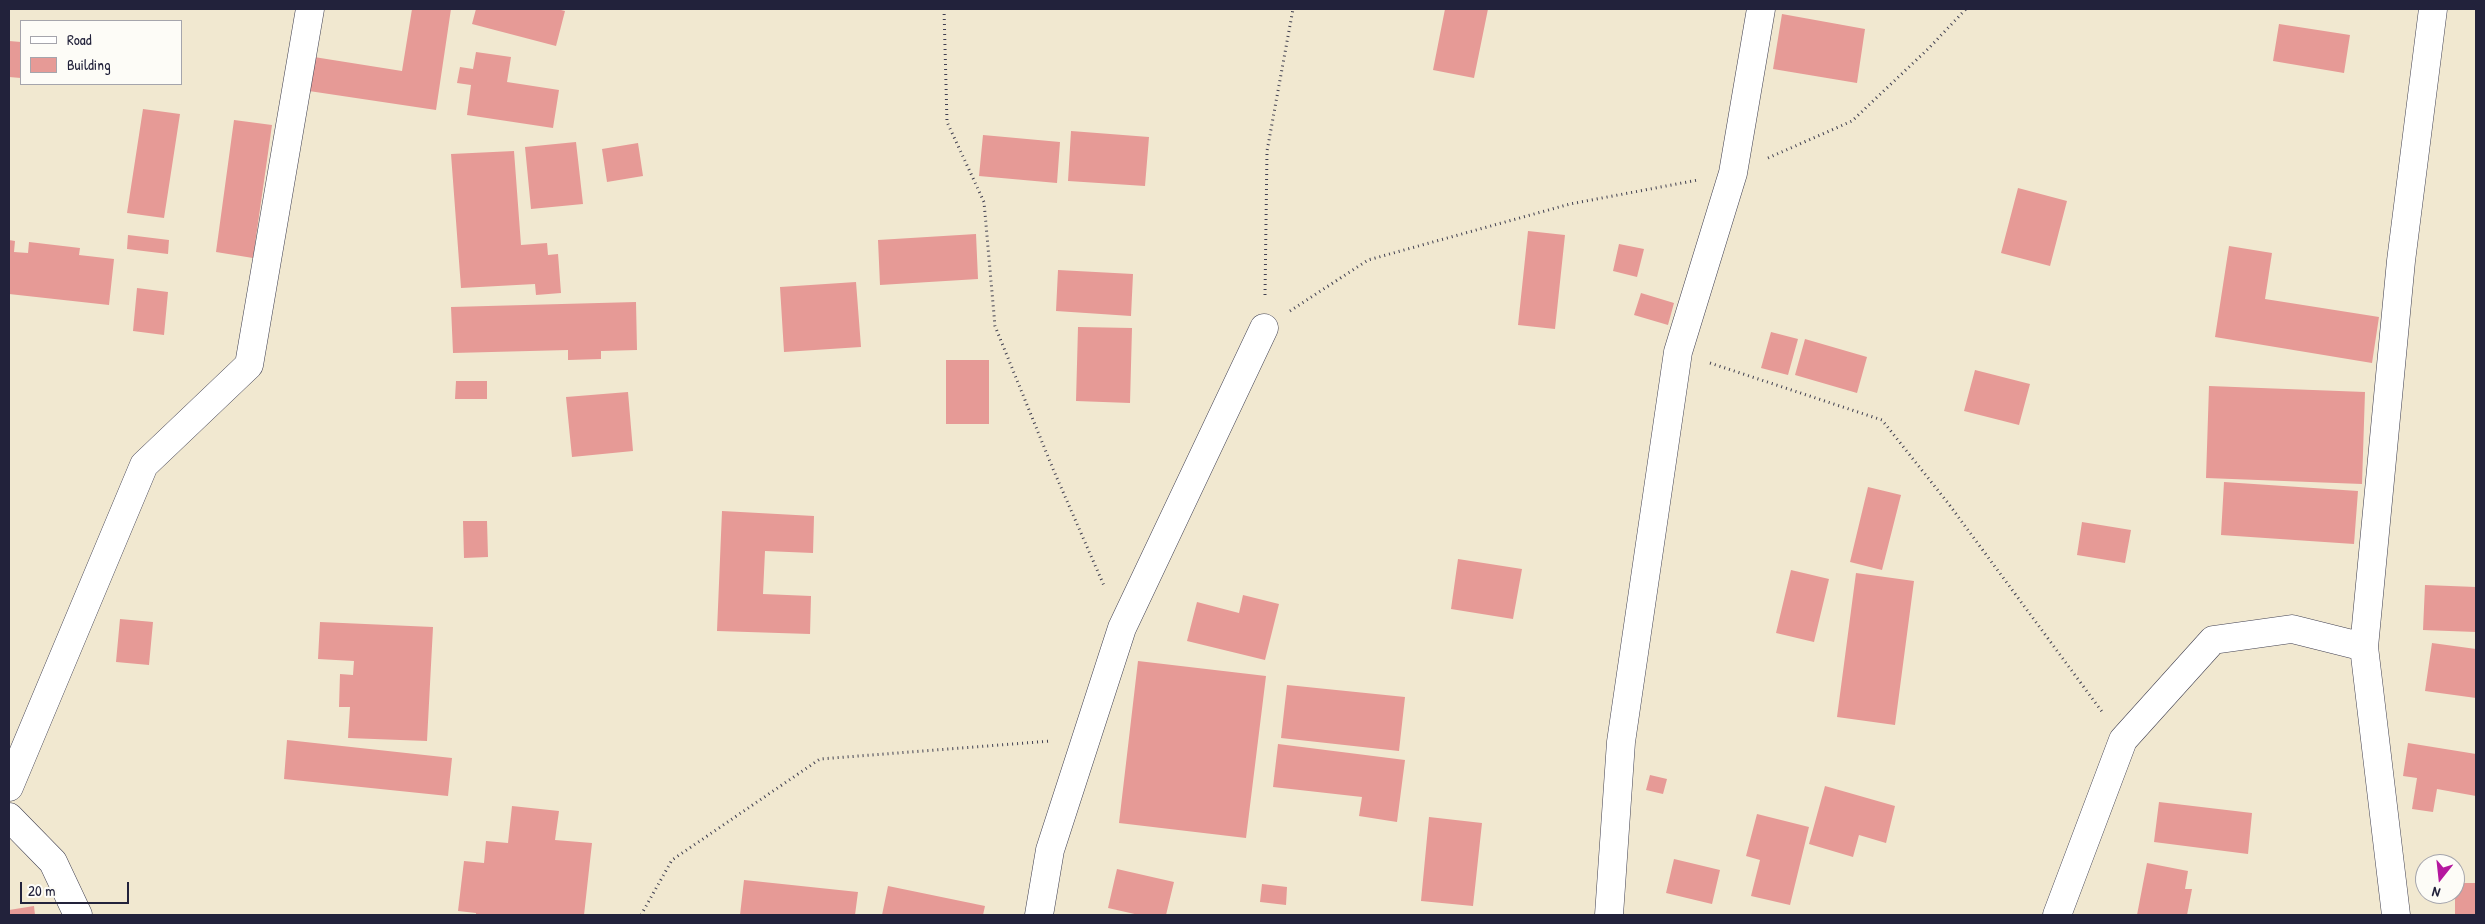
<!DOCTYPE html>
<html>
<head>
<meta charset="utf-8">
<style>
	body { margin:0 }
	#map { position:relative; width:2485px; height:924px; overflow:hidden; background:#f1e8d0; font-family:"Patrick Hand",sans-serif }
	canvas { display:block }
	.frame { position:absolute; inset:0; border:10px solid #22223b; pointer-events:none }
	.legend { position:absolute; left:20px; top:20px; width:162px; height:65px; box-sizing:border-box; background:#fdfcf7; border:1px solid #a5a5ac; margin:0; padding:6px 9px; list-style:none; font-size:15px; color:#22223b }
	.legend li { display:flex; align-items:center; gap:10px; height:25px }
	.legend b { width:25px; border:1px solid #a5a5ac }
	.north { position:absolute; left:2415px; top:854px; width:50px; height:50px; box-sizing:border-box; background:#fdfcf7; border:1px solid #a5a5ac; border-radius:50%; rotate:196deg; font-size:14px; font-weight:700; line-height:20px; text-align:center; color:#22223b }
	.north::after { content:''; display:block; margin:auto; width:18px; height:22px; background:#b5179e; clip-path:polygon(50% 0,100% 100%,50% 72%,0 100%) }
	.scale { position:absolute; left:20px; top:882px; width:109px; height:22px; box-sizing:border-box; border:2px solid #22223b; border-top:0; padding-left:6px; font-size:15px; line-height:18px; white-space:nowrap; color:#22223b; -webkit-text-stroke:4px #fdfcf7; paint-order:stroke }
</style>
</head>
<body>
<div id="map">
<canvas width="2485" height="924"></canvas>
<div class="frame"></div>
<ul class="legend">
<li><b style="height:6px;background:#fff"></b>Road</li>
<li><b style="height:14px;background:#e69a96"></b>Building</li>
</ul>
<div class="north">N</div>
<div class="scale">20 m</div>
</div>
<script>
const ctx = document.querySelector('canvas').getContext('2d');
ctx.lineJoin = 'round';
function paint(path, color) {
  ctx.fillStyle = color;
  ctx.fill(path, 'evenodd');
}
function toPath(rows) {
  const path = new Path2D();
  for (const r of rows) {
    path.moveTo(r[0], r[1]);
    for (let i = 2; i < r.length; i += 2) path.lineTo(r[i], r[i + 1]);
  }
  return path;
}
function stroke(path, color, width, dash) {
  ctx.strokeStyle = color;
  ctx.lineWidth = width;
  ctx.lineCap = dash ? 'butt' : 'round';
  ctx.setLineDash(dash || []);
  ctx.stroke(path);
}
const building = toPath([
	[412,9,451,9,436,110,309,91,314,57,402,71],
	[476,9,557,9,565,11,556,46,472,24],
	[1445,9,1488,9,1474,78,1433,70],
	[1782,14,1865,29,1857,83,1773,69],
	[2279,24,2350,35,2344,73,2273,61],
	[9,41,21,42,21,78,9,77],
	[476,52,511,57,507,82,559,90,553,128,467,115,471,85,457,83,460,67,473,69],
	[143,109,180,114,164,218,127,213],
	[234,120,272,125,253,258,216,252],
	[1071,131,1149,137,1145,186,1068,181],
	[983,135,1060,142,1057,183,979,176],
	[576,142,583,204,531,209,525,147],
	[638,143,643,176,607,182,602,149],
	[514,151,521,245,547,243,548,255,558,254,561,293,536,295,535,284,461,288,451,154],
	[2018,188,2067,201,2050,266,2001,253],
	[1528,231,1565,235,1555,329,1518,325],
	[976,234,978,279,880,285,878,240],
	[128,235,169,240,168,254,127,249],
	[9,240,15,241,14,252,28,253,29,242,80,248,79,255,114,259,109,305,9,294],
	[1619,244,1644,249,1637,277,1613,271],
	[2229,246,2272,253,2265,299,2379,317,2372,363,2215,337],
	[1058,270,1133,274,1131,316,1056,311],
	[856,282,861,347,784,352,780,287],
	[137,288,168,292,164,335,133,331],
	[1641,293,1674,303,1668,325,1634,315],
	[636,302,637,350,601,351,601,359,568,360,568,350,453,353,451,307],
	[1078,327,1132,328,1130,403,1076,401],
	[1771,332,1798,339,1788,375,1761,368],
	[1805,339,1867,357,1857,393,1795,375],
	[946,360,989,360,989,424,946,424],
	[1975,370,2030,384,2019,425,1964,411],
	[456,381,487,381,487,399,455,399],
	[2209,386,2365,392,2362,484,2206,478],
	[628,392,633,451,572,457,566,397],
	[2224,482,2358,491,2354,544,2221,535],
	[1868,487,1901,495,1882,570,1850,562],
	[722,511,814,516,813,553,765,551,763,594,811,596,810,634,717,631],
	[463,521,487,521,488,557,464,558],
	[2082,522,2131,530,2125,563,2077,555],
	[1458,559,1522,569,1513,619,1451,609],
	[1791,570,1829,579,1814,642,1776,633],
	[1856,573,1914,581,1895,725,1837,717],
	[2425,585,2476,587,2476,632,2423,630],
	[1243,595,1279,604,1265,660,1187,641,1197,602,1239,613],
	[120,619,153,622,149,665,116,662],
	[320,622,433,627,427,741,348,738,350,707,339,707,340,674,353,675,354,661,318,659],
	[2432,643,2476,649,2476,698,2425,691],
	[1138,661,1266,676,1246,838,1119,823],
	[1287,685,1405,697,1399,751,1281,738],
	[287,740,452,758,448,796,284,779],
	[2408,743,2476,754,2476,796,2437,789,2433,812,2412,809,2417,778,2403,776],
	[1278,744,1405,760,1397,822,1359,816,1362,797,1273,787],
	[1650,775,1667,779,1663,794,1646,790],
	[1825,786,1895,806,1886,843,1859,835,1853,857,1809,844],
	[2159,802,2252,813,2248,854,2154,842],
	[512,806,559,811,555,840,592,843,584,915,476,915,476,913,458,911,464,861,484,863,486,841,508,843],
	[1757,814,1809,827,1790,905,1751,896,1760,860,1746,856],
	[1429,817,1482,823,1473,906,1421,901],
	[1674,859,1720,870,1712,904,1666,893],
	[2147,863,2188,871,2185,889,2192,889,2187,915,2137,915],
	[1117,869,1174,882,1166,915,1139,915,1108,908],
	[744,880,858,892,855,915,740,915],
	[2455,883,2476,883,2476,915,2455,915],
	[1262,884,1287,887,1286,905,1260,902],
	[888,886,985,906,983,915,882,915],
	[34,906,35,915,9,915,9,910]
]);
const path = toPath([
	[944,9,947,122,984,202,995,326,1053,469,1105,588],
	[1768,158,1852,121,1929,48,1966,9],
	[1265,295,1267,151,1293,9],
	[1290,311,1368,260,1570,204,1698,180],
	[1710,363,1882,420,1948,503,2103,713],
	[641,915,672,860,820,759,1051,741]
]);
const street = toPath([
	[9,787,144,465,249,365,310,9],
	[9,817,53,862,78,915],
	[1039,915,1050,850,1122,628,1264,328],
	[1609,915,1621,742,1678,352,1733,173,1761,9],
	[2057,915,2123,740,2213,640,2292,629,2364,647],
	[2396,915,2364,647,2401,261,2433,9]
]);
paint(building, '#e69a96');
stroke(street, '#414051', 29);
stroke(path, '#414051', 3, [1, 4]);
stroke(street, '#fff', 28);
</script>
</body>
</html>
